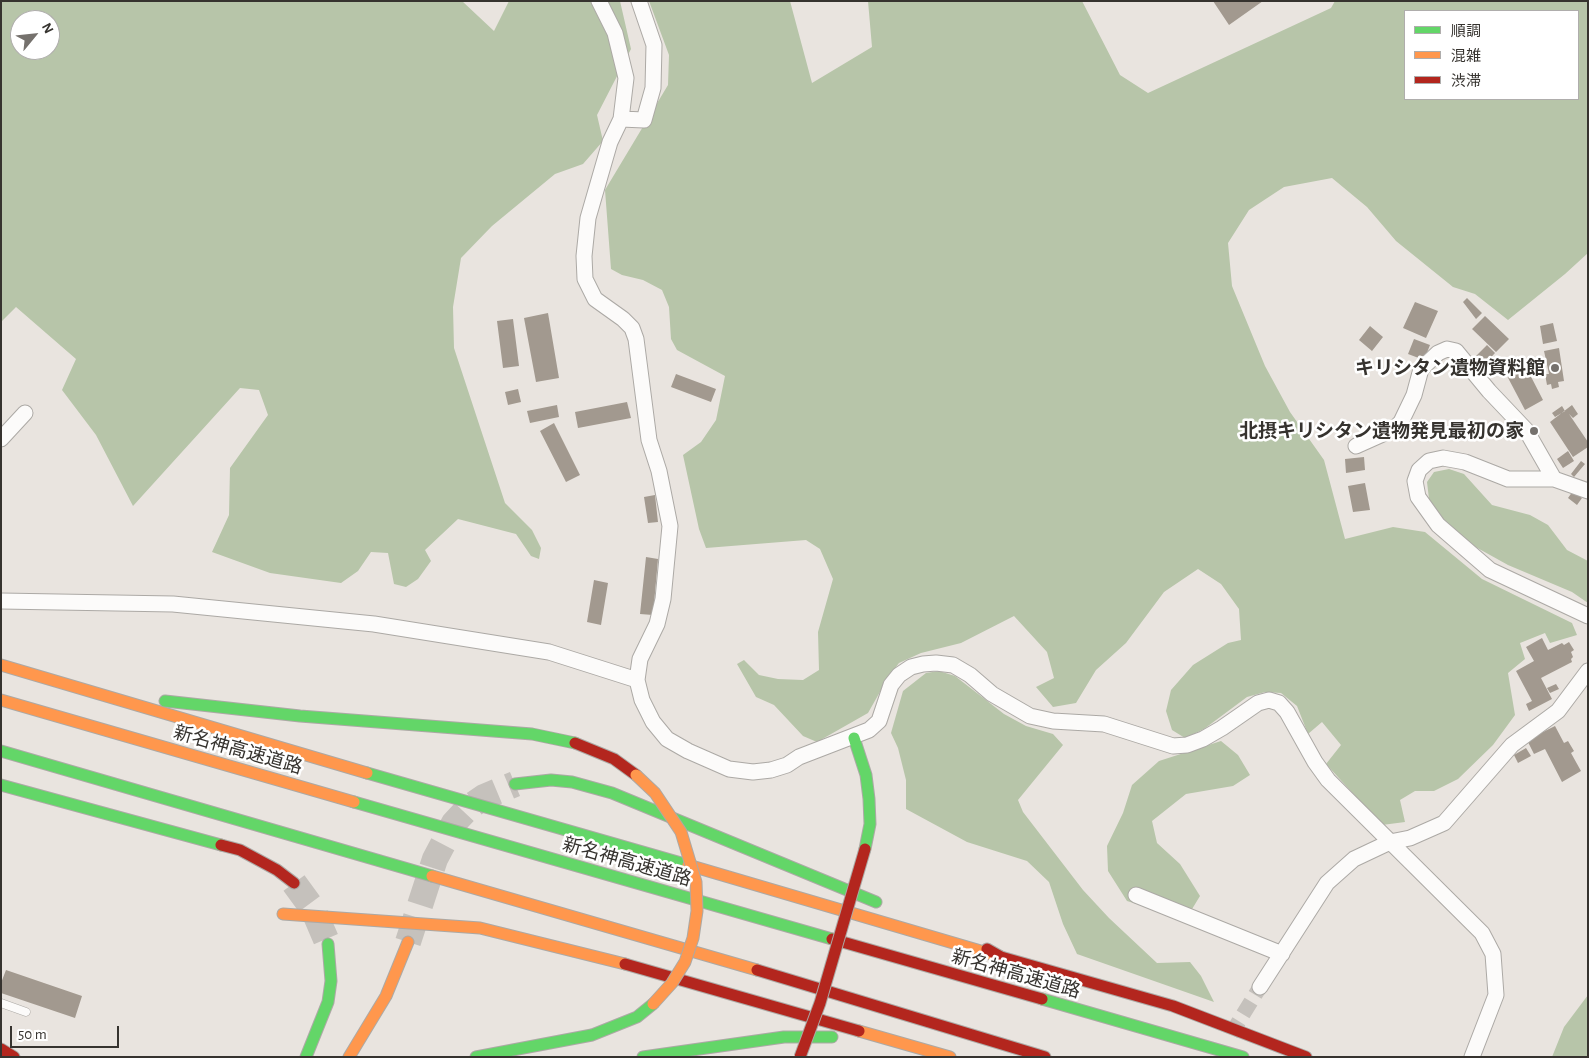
<!DOCTYPE html>
<html>
<head>
<meta charset="utf-8">
<style>
	body { margin:0 }
	#map { position:relative; width:1589px; height:1058px; overflow:hidden; background:#e9e4df; font-family:"Alegreya Sans","Noto Sans JP",sans-serif }
	canvas { display:block }
	.frame { position:absolute; inset:0; border:2px solid #36332f; pointer-events:none }
	.legend { position:absolute; left:1404px; top:10px; width:175px; height:90px; box-sizing:border-box; background:#fff; border:1px solid #afadac; margin:0; padding:6px 9px; list-style:none; font-size:15px; color:#36332f }
	.legend li { display:flex; align-items:center; gap:10px; height:25px }
	.legend b { width:25px; border:1px solid #afadac }
	.north { position:absolute; left:10px; top:10px; width:50px; height:50px; box-sizing:border-box; background:#fff; border:1px solid #afadac; border-radius:50%; rotate:62deg; font-size:14px; font-weight:700; line-height:20px; text-align:center; color:#36332f }
	.north::after { content:''; display:block; margin:auto; width:18px; height:22px; background:#75716d; clip-path:polygon(50% 0,100% 100%,50% 72%,0 100%) }
	.scale { position:absolute; left:10px; top:1026px; width:109px; height:22px; box-sizing:border-box; border:2px solid #36332f; border-top:0; padding-left:6px; font-size:15px; line-height:18px; white-space:nowrap; color:#36332f; -webkit-text-stroke:4px #fff; paint-order:stroke }
</style>
</head>
<body>
<div id="map">
<canvas width="1589" height="1058"></canvas>
<div class="frame"></div>
<ul class="legend">
<li><b style="height:6px;background:#63d668"></b>順調</li>
<li><b style="height:6px;background:#ff974d"></b>混雑</li>
<li><b style="height:6px;background:#b3261e"></b>渋滞</li>
</ul>
<div class="north">N</div>
<div class="scale">50 m</div>
</div>
<script>
const ctx = document.querySelector('canvas').getContext('2d');
ctx.lineJoin = 'round';
function paint(path, color) {
  ctx.fillStyle = color;
  ctx.fill(path, 'evenodd');
}
function toPath(rows) {
  const path = new Path2D();
  for (const r of rows) {
    path.moveTo(r[0], r[1]);
    for (let i = 2; i < r.length; i += 2) path.lineTo(r[i], r[i + 1]);
  }
  return path;
}
function stroke(path, color, width, dash) {
  ctx.strokeStyle = color;
  ctx.lineWidth = width;
  ctx.lineCap = dash ? 'butt' : 'round';
  ctx.setLineDash(dash || []);
  ctx.stroke(path);
}
function label(font, color, halo, rows, align = 'center') {
  ctx.font = font + ' "Alegreya Sans","Noto Sans JP",sans-serif';
  ctx.lineWidth = 5;
  ctx.setLineDash([]);
  ctx.textBaseline = 'middle';
  ctx.strokeStyle = halo;
  ctx.fillStyle = color;
  for (const [text, x, y, turn = 0] of rows) {
    ctx.save();
    ctx.translate(x, y);
    ctx.rotate((+turn || 0) * Math.PI / 180);
    ctx.textAlign = isNaN(turn) ? turn : align;
    if (halo) ctx.strokeText(text, 0, 0);
    ctx.fillText(text, 0, 0);
    ctx.restore();
  }
}
const forest = toPath([
	[1,1,462,1,494,31,509,1,620,1,631,49,597,115,603,141,583,164,555,174,492,226,461,258,453,307,454,348,505,503,532,530,541,548,539,559,531,556,516,534,458,519,425,550,431,561,418,579,406,587,394,584,388,553,371,552,358,571,341,583,270,573,212,552,229,515,230,468,268,415,259,390,240,388,133,506,96,435,62,390,76,359,16,307,1,322],
	[20,20,50,20,50,50,20,50],
	[649,1,790,1,812,83,872,47,868,1,1082,1,1120,75,1148,93,1331,8,1335,1,1588,1,1588,253,1565,274,1508,320,1475,294,1453,287,1396,241,1367,207,1332,178,1284,187,1249,210,1228,243,1232,286,1265,366,1290,412,1324,460,1345,539,1393,527,1425,532,1482,579,1572,623,1577,635,1550,643,1545,633,1520,643,1525,659,1508,673,1515,715,1493,745,1458,779,1434,791,1415,791,1400,800,1405,822,1382,825,1326,764,1341,745,1322,722,1308,734,1297,706,1281,693,1265,692,1247,697,1204,729,1185,738,1172,730,1166,711,1171,690,1193,665,1228,643,1241,640,1239,609,1221,584,1198,569,1164,592,1126,643,1096,670,1076,703,1053,707,1036,687,1054,678,1047,652,1014,616,961,643,921,653,899,663,889,676,868,713,817,742,803,736,774,705,756,697,737,664,744,660,759,675,778,679,803,680,819,670,818,632,833,579,820,549,806,540,706,548,699,529,683,455,701,442,716,420,725,376,677,350,671,339,669,307,662,290,643,280,622,275,611,269,605,190,668,85,669,55],
	[1405,11,1578,11,1578,99,1405,99],
	[1449,469,1464,474,1492,505,1530,515,1548,525,1567,550,1588,561,1588,603,1572,592,1508,565,1472,545,1449,527,1429,499,1427,482,1434,472],
	[939,671,955,676,1004,714,1026,726,1053,734,1063,745,1018,800,1023,812,1083,890,1109,918,1157,963,1190,962,1201,976,1214,1002,1077,954,1063,924,1049,882,1027,861,967,842,906,809,906,780,898,748,891,733,903,691,926,673],
	[1221,741,1238,755,1250,775,1233,786,1186,794,1152,821,1157,843,1180,864,1200,896,1189,914,1156,910,1127,901,1108,871,1107,846,1123,813,1132,785,1159,761],
	[1588,995,1588,1057,1552,1057,1564,1027]
]);
const building = toPath([
	[1213,1,1263,1,1229,25],
	[1467,298,1482,313,1476,319,1463,302],
	[1415,302,1438,311,1426,338,1403,328],
	[548,313,559,378,536,382,524,318],
	[1485,316,1509,339,1496,352,1472,329],
	[513,319,519,366,503,368,497,321],
	[1553,323,1557,341,1543,344,1540,326],
	[1370,326,1383,337,1372,351,1359,340],
	[1414,339,1430,345,1424,360,1408,354],
	[1487,345,1495,353,1483,366,1474,358],
	[1559,348,1564,381,1558,382,1559,387,1552,389,1551,384,1547,385,1545,374,1549,374,1544,351],
	[1525,365,1543,400,1525,410,1506,374],
	[676,374,716,389,711,402,671,387],
	[518,389,521,402,508,405,505,392],
	[627,402,631,418,578,428,575,412],
	[557,405,559,417,530,423,527,411],
	[1572,405,1578,414,1573,418,1569,414,1588,442,1588,447,1573,457,1550,422],
	[1562,406,1565,411,1555,417,1552,413],
	[554,423,580,475,566,482,540,431],
	[1568,451,1574,461,1563,468,1557,459],
	[1364,457,1365,470,1346,473,1345,459],
	[1581,461,1585,464,1574,477,1571,474],
	[1365,483,1370,510,1353,512,1348,486],
	[1573,491,1582,498,1577,505,1568,498],
	[655,495,658,522,648,523,644,497],
	[646,557,658,559,653,615,640,614],
	[594,580,608,583,601,625,587,622],
	[1542,638,1548,650,1562,643,1564,645,1569,642,1574,650,1571,652,1573,657,1571,659,1572,662,1541,678,1552,699,1529,711,1526,704,1532,701,1516,671,1534,661,1526,647],
	[1556,684,1559,689,1550,693,1547,688],
	[1555,726,1564,743,1568,741,1574,751,1571,753,1581,771,1562,782,1545,749,1534,754,1527,740],
	[1526,748,1531,756,1518,763,1514,755],
	[6,970,82,996,75,1018,1,993,1,983]
]);
const streetTunnel = toPath([
	[1231,1034,1260,987]
]);
const highwayTunnel = toPath([
	[294,883,313,909,328,944],
	[408,942,435,859,454,823,468,808,484,797,515,784]
]);
const lane = toPath([
	[1,1003,26,1012]
]);
const street = toPath([
	[599,1,615,33,626,78,621,119,610,142,588,218,584,256,585,279,595,299,623,319,632,328,636,339,649,440,659,471,670,526,663,599,657,624,640,659,637,680,642,700,653,722,667,739,688,751,729,769,753,772,771,770,787,765,799,757,869,730,879,721,891,685,899,675,911,667,923,664,936,663,953,665,970,675,992,694,1030,716,1053,721,1104,724,1173,746,1187,745,1203,739,1222,728,1258,703,1269,700,1279,703,1287,712,1315,762,1328,780,1482,933,1493,954,1496,995,1472,1057],
	[621,119,644,120,653,88,654,45,639,1],
	[1,439,25,413],
	[1356,446,1394,429,1401,422,1414,395,1421,369,1438,353,1447,349,1456,351,1489,391,1526,430,1554,479,1508,479,1465,462,1443,458,1429,461,1419,470,1415,481,1418,497,1438,525,1490,570,1588,616],
	[1554,479,1588,491],
	[1,601,173,604,374,624,549,652,637,680],
	[1136,895,1282,954],
	[1260,987,1327,883,1354,859,1390,842,1410,838,1444,823,1512,745,1558,711,1588,671]
]);
const fast = toPath([
	[165,701,300,716,532,734,575,743],
	[854,738,866,775,869,799,870,824,865,849],
	[1,751,432,876],
	[367,773,688,865],
	[515,784,551,780,572,782,612,793,876,902],
	[1,785,221,845],
	[354,802,832,939],
	[1042,999,1243,1057],
	[306,1057,328,1002,331,981,328,944],
	[476,1057,592,1035,637,1017,653,1004],
	[643,1057,784,1037,832,1037]
]);
const slow = toPath([
	[1,665,367,773],
	[1,700,354,802],
	[688,865,1001,957],
	[432,876,757,970],
	[283,914,480,928,625,964],
	[859,1031,950,1057],
	[349,1057,386,996,408,942]
]);
const jam = toPath([
	[575,743,614,759,636,775],
	[221,845,240,850,277,870,294,883],
	[832,939,1042,999],
	[987,949,1001,957,1173,1006,1306,1057],
	[625,964,859,1031],
	[757,970,1045,1057],
	[1,1049,14,1057]
]);
const slowBridge = toPath([
	[636,775,655,793,681,832,696,882,697,911,693,938,685,962,672,983,653,1004]
]);
const jamBridge = toPath([
	[800,1057,820,1003,865,849]
]);
const markers = [
	[1555,368,5,"#75716d"],
	[1534,431,5,"#75716d"]
];
const poiNames = [
	["キリシタン遺物資料館",1545,368],
	["北摂キリシタン遺物発見最初の家",1524,431]
];
const streetNames = [
	["新名神高速道路",238,750,16],
	["新名神高速道路",627,862,16],
	["新名神高速道路",1016,974,16]
];
paint(forest, '#b7c5a9');
paint(building, '#a2998f');
stroke(streetTunnel, '#c5c1bc', 15, [15, 8]);
stroke(highwayTunnel, '#c5c1bc', 26, [26, 13]);
stroke(lane, '#aca9a5', 9);
stroke(street, '#aca9a5', 17);
stroke(fast, '#aca9a5', 13);
stroke(slow, '#aca9a5', 13);
stroke(jam, '#aca9a5', 13);
stroke(lane, '#fcfbfa', 8);
stroke(street, '#fcfbfa', 15);
stroke(fast, '#63d668', 11);
stroke(slow, '#ff974d', 11);
stroke(jam, '#b3261e', 11);
stroke(slowBridge, '#aca9a5', 13, []);
stroke(jamBridge, '#aca9a5', 13, []);
stroke(slowBridge, '#ff974d', 11);
stroke(jamBridge, '#b3261e', 11);
for (const [x, y, r, color] of markers) {
  const dot = new Path2D();
  dot.arc(x, y, r, 0, 2 * Math.PI);
  ctx.fillStyle = color;
  ctx.fill(dot);
  stroke(dot, '#fff', 2);
}
label('bold 19px', '#36332f', '#fff', poiNames, 'right');
label('19px', '#36332f', '#fff', streetNames);
</script>
</body>
</html>
